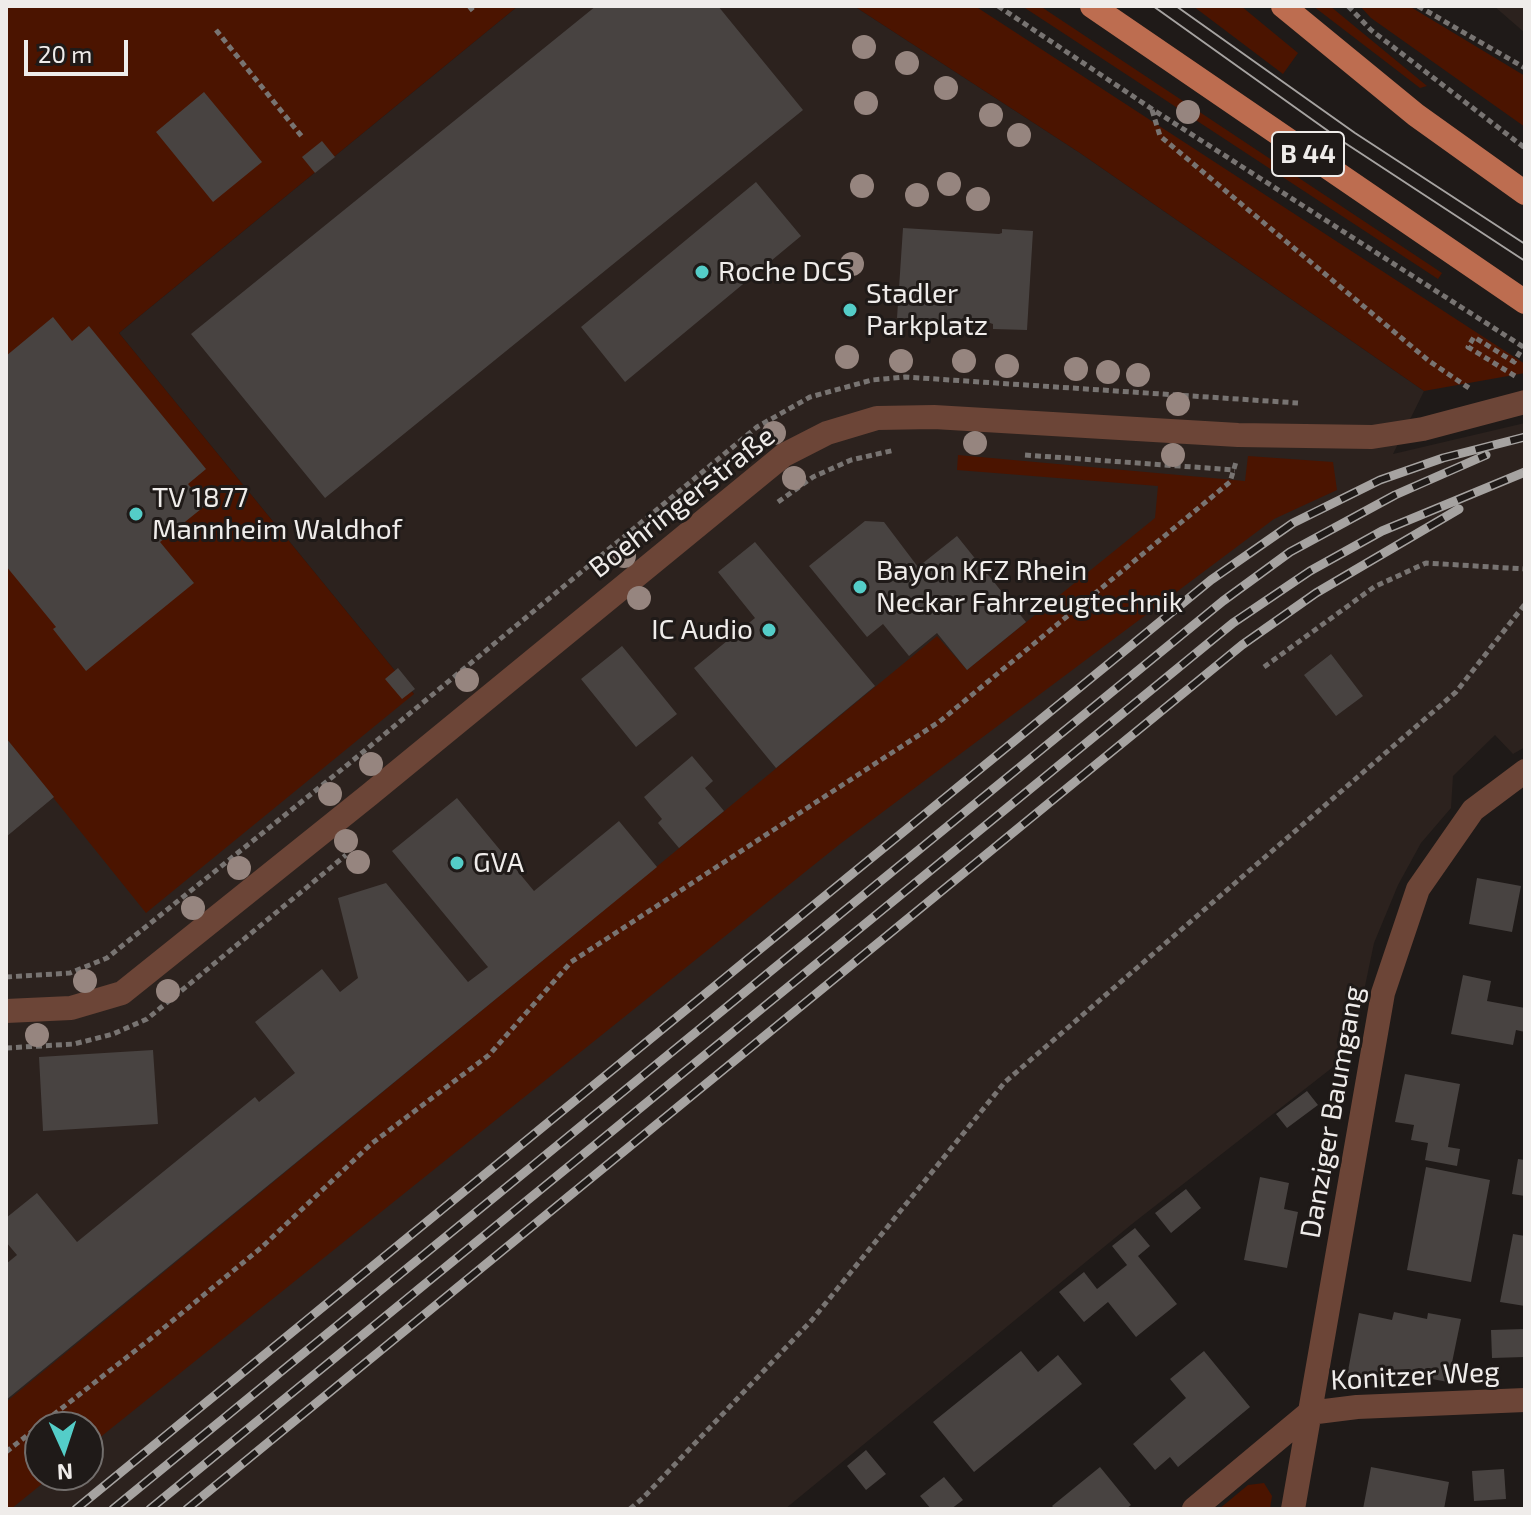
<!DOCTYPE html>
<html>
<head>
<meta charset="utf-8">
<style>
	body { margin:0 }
	#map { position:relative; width:1531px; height:1515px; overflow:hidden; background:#1f1a18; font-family:"Exo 2",sans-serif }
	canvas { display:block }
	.frame { position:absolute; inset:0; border:8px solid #efecea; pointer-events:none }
	.north { position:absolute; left:24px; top:1411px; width:80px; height:80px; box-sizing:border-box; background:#1f1a18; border:2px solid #726e6c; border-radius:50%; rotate:177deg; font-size:22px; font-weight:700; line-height:32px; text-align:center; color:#efecea }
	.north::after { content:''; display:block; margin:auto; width:28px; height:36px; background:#54cdc8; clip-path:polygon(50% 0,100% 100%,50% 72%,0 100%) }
	.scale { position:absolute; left:24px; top:40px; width:104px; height:36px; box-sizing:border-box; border:4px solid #efecea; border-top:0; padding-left:10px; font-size:24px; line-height:28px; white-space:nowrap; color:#efecea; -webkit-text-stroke:6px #1f1a18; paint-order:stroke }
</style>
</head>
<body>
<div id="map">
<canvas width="1531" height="1515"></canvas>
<div class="frame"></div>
<div class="north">N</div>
<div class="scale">20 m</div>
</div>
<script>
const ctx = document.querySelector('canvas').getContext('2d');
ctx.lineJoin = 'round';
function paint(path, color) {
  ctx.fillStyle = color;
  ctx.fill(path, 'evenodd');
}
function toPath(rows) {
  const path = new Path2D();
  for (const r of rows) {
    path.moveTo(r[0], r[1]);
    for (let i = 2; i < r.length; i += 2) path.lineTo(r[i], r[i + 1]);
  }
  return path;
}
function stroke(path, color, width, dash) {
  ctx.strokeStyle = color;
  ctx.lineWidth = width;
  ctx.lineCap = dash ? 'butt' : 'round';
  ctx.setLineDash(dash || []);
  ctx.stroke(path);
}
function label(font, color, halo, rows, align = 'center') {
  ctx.font = font + ' "Exo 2",sans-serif';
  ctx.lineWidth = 6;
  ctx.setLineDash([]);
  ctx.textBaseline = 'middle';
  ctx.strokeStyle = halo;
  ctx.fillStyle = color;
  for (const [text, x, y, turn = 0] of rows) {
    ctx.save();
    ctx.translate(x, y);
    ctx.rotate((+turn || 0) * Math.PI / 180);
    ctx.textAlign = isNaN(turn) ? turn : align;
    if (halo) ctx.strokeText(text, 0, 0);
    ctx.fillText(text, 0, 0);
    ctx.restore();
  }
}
const built = toPath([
	[518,6,854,6,1080,153,1424,391,1393,454,1525,423,1525,747,1513,754,1495,735,1453,776,1451,808,1421,843,1398,885,1374,943,1351,1053,1132,1224,785,1509,6,1509,6,739,414,694,119,333],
	[40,1427,88,1427,88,1475,40,1475],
	[1494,6,1525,6,1525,33]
]);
const green = toPath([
	[6,6,518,6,119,333,414,694,146,913,6,739],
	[854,6,975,6,1525,364,1525,373,1424,391,1080,153],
	[1022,6,1040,6,1442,273,1438,279],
	[1193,6,1241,6,1298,53,1283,74],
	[1313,6,1330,6,1427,86,1420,88],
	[1360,6,1409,6,1525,76,1525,127,1371,18],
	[958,455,1245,481,1248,456,1333,462,1337,490,1274,519,840,844,88,1447,88,1427,40,1427,40,1475,53,1475,11,1509,6,1509,6,1402,937,636,967,670,1155,518,1158,486,957,470],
	[1264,1483,1272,1496,1270,1509,1219,1509,1248,1485]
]);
const building = toPath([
	[596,6,718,6,803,110,325,498,191,334],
	[204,92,262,162,213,202,156,132],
	[322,141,335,157,315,173,302,157],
	[756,182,801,236,625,382,581,327],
	[903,228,999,234,1002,233,1002,229,1033,231,1027,330,993,329,993,324,990,323,897,318],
	[53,317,72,341,89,326,206,469,188,484,206,505,160,542,194,583,86,671,53,629,56,627,6,566,6,356],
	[865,521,884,522,918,567,957,536,1026,622,967,670,937,633,909,656,883,624,867,637,809,566],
	[755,542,875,686,776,768,694,668,755,618,718,572],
	[622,646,677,714,636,747,581,679],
	[1331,654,1363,696,1336,716,1304,675],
	[398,668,415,689,402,699,385,679],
	[6,738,54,797,6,837],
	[692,756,713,781,705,788,724,811,679,848,658,823,662,819,644,797],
	[457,798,534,891,619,821,657,867,6,1400,6,1264,17,1255,6,1242,6,1218,37,1193,77,1242,255,1097,259,1102,295,1073,255,1022,322,969,340,992,358,978,338,898,386,883,468,982,488,967,392,851],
	[1477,878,1521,886,1512,932,1469,924],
	[1463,975,1491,981,1487,1001,1525,1008,1525,1032,1516,1030,1513,1045,1451,1034],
	[153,1050,158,1124,43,1131,39,1057],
	[1405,1074,1460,1084,1448,1147,1460,1149,1457,1166,1425,1160,1428,1143,1411,1140,1414,1125,1395,1122],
	[1307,1091,1318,1105,1287,1128,1276,1114],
	[1518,1159,1525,1160,1525,1196,1512,1194],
	[1426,1167,1490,1180,1471,1282,1407,1270],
	[1260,1177,1289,1183,1284,1209,1298,1212,1287,1268,1244,1260],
	[1186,1189,1201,1208,1171,1233,1155,1213],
	[1135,1228,1150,1246,1138,1256,1177,1304,1136,1337,1108,1302,1084,1322,1059,1292,1084,1272,1097,1289,1127,1265,1112,1246],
	[1513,1234,1525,1236,1525,1306,1500,1302],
	[1394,1312,1427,1319,1428,1313,1461,1319,1448,1382,1416,1376,1414,1381,1382,1374,1380,1382,1347,1376,1359,1313,1392,1320],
	[1525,1329,1525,1357,1492,1358,1491,1330],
	[1021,1351,1038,1372,1058,1355,1082,1384,974,1472,933,1422],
	[1204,1351,1250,1407,1178,1467,1170,1457,1155,1470,1133,1444,1186,1398,1170,1379],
	[866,1450,886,1474,866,1490,847,1466],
	[1100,1467,1131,1505,1126,1509,1055,1509,1052,1506],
	[1371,1467,1449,1482,1444,1509,1363,1509],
	[1504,1469,1506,1499,1474,1501,1472,1471],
	[944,1477,963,1500,951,1509,931,1509,920,1496]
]);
const path = toPath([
	[469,6,473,11],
	[998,6,1152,109,1525,348],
	[1348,6,1371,30,1525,148],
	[1418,6,1525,68],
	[216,30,303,138],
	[1152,110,1160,136,1429,361,1469,388],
	[1515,376,1468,347,1474,337,1514,362,1523,347],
	[1025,455,1235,470],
	[778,502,813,477,851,460,895,450],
	[1264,667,1374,587,1426,563,1525,569],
	[6,977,70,973,107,958,346,766,757,427,810,397,872,380,905,377,1298,403],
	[6,1048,74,1044,113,1034,147,1019,346,855],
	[6,1452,154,1336,262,1247,371,1144,489,1055,571,962,939,722,1230,482,1236,462],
	[630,1509,643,1498,812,1320,1005,1082,1456,692,1525,604]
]);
const minor = toPath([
	[6,1011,71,1008,122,993,369,795,784,455,827,433,877,418,934,417,1238,435,1372,437,1423,429,1525,402],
	[1194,1509,1309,1413,1357,1407,1525,1400],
	[1293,1509,1383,993,1418,889,1473,810,1525,771]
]);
const primary = toPath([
	[1092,6,1525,302],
	[1283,6,1416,115,1525,193]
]);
const tram = toPath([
	[1153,6,1345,143,1525,261],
	[1176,6,1355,133,1525,244]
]);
const rail = toPath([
	[76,1509,1211,580,1293,523,1380,480,1443,458,1525,437],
	[113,1509,1223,601,1290,552,1395,495,1486,455],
	[150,1509,1233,623,1310,571,1382,531,1525,472],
	[187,1509,1242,645,1316,593,1459,509]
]);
const trees = [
	[864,47],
	[907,63],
	[946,88],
	[866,103],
	[1188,112],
	[991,115],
	[1019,135],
	[949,184],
	[862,186],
	[917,195],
	[978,199],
	[852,264],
	[847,357],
	[901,361],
	[964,361],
	[1007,366],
	[1076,369],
	[1108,372],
	[1138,375],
	[1178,404],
	[774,433],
	[975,443],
	[1173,455],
	[794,478],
	[624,556],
	[639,598],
	[467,680],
	[371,764],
	[330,794],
	[346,841],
	[358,862],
	[239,868],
	[193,908],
	[85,981],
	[168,991],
	[37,1035]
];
const markers = [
	[702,272,8,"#54cdc8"],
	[850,310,8,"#54cdc8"],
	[136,514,8,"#54cdc8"],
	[860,587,8,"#54cdc8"],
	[769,630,8,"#54cdc8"],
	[457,863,8,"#54cdc8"]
];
const shields = [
	[1308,154,72]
];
const shieldNames = [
	["B 44",1308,154]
];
const poiNames = [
	["Roche DCS",718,272],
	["Stadler",866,294],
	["Parkplatz",866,326],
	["TV 1877",152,498],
	["Mannheim Waldhof",152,530],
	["Bayon KFZ Rhein",876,571],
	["Neckar Fahrzeugtechnik",876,603],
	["IC Audio",753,630,"right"],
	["GVA",473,863]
];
const streetNames = [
	["Boehringerstraße",682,502,-38],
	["Danziger Baumgang",1332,1112,-80],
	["Konitzer Weg",1415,1376,-3]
];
paint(built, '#2c221e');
paint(green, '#4b1400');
paint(building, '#484341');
stroke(path, '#787472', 5, [6, 4]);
stroke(minor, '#6c4537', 24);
stroke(primary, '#bd6d50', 24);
stroke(tram, '#a6a3a1', 2);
stroke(rail, '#a6a3a1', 9);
stroke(rail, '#1f1a18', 6, [18]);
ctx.fillStyle = '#96857f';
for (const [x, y] of trees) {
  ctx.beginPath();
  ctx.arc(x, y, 12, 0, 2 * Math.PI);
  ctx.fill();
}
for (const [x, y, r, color] of markers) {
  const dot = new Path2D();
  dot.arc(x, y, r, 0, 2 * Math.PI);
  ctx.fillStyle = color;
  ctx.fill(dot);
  stroke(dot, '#1f1a18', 3);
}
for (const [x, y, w] of shields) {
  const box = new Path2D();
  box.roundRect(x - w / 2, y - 22, w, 44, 6);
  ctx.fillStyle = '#1f1a18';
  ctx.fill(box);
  stroke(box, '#efecea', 2);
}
label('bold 26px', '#efecea', null, shieldNames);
label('28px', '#efecea', '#1f1a18', poiNames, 'left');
label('28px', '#efecea', '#1f1a18', streetNames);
</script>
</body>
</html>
